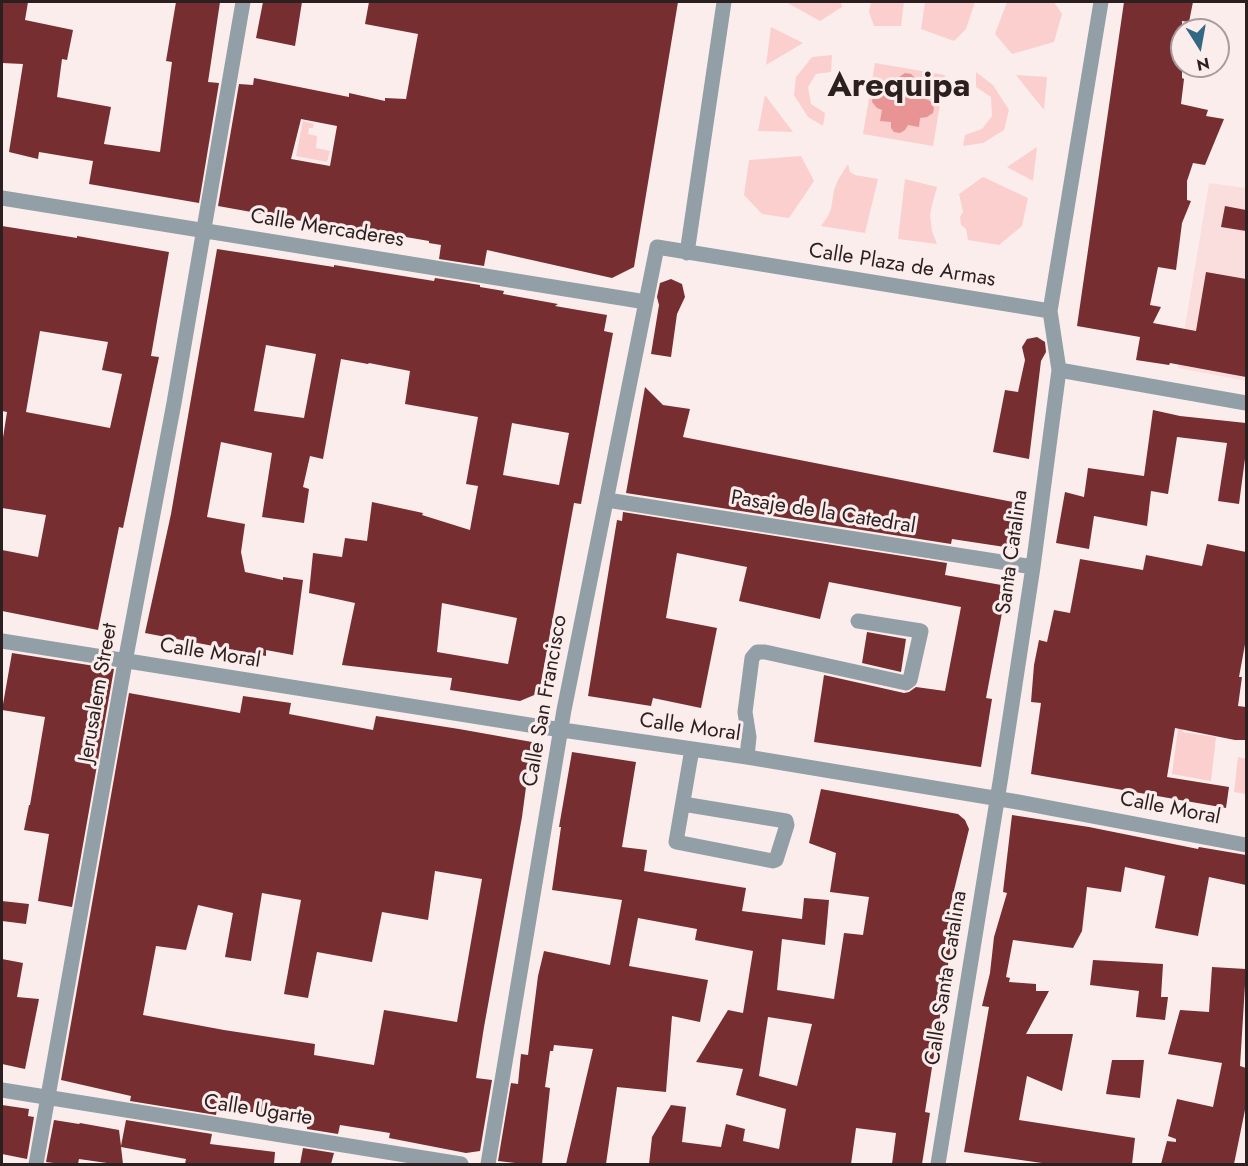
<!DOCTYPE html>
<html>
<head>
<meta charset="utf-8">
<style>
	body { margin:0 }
	#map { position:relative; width:1248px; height:1166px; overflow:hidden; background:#fceded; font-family:Jost,sans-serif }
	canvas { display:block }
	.frame { position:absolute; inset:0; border:3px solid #2c1f1f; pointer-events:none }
	.north { position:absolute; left:1170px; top:18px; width:60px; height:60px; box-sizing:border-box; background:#fceded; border:2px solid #a99b9b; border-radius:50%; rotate:169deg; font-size:16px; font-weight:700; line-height:24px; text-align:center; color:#2c1f1f }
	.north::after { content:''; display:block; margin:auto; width:21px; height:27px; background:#336884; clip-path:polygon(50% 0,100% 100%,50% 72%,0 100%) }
</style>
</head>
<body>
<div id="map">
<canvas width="1248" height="1166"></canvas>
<div class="frame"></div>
<div class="north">N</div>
</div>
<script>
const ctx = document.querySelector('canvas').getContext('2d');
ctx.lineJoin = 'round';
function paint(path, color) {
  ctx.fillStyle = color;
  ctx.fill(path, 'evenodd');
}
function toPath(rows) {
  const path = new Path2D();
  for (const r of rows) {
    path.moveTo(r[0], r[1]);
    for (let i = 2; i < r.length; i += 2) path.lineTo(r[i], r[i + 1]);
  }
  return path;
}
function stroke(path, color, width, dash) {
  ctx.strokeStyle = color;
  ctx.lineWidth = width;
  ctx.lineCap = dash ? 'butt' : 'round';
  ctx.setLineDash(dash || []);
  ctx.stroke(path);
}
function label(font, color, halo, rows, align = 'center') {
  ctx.font = font + ' Jost,sans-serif';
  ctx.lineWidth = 6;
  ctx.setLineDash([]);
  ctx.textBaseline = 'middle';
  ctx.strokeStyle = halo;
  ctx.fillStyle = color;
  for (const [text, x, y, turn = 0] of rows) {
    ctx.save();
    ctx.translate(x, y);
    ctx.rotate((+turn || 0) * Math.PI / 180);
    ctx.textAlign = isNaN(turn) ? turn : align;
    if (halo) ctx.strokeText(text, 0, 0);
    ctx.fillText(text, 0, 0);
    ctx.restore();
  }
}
const built = toPath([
	[1209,183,1246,188,1246,381,1178,368]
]);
const green = toPath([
	[786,2,841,2,842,7,820,21],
	[871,2,904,2,901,26,874,26,869,12],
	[925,2,975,2,966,29,954,41,921,29],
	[1007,2,1054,2,1062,14,1054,42,1012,54,995,34],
	[771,27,803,43,766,65],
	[832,55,831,72,816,74,808,87,811,104,825,113,823,126,808,117,794,95,796,77,812,57],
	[875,63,945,75,933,146,863,134],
	[976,72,993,85,1009,110,1004,130,983,143,963,146,965,135,982,129,992,116,991,97,976,87],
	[1016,75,1047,77,1044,110],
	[765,95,793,132,758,131],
	[303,121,314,124,313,128,309,128,308,134,317,136,316,148,330,151,327,162,296,156],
	[1037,147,1033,181,1007,167],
	[801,156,814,181,789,218,762,214,744,195,749,160],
	[848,164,850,172,855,175,878,179,865,233,821,226,828,216,831,209,834,190,838,180],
	[983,177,1028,198,1022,226,999,245,968,240,966,229,961,225,960,217,963,212,959,194],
	[905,179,937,187,932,205,930,215,932,231,937,244,898,239],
	[1179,721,1184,722,1182,732,1216,737,1211,781,1172,774],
	[1238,757,1246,759,1246,794,1234,792]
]);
const water = toPath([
	[905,73,911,74,915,78,916,85,925,86,924,98,930,101,934,108,933,113,927,117,920,118,919,127,908,125,905,130,900,133,894,132,891,128,891,122,880,121,882,110,877,108,872,102,873,96,879,92,885,91,887,80,897,82,899,77]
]);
const building = toPath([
	[2,2,28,2,25,20,73,30,67,60,62,59,57,97,111,107,104,144,160,152,172,62,166,61,176,2,220,2,208,82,219,83,199,203,89,184,93,161,39,152,38,159,9,152,23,64,2,63],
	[263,2,302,2,295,46,256,38],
	[369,2,678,2,634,267,612,278,487,250,484,266,439,259,441,245,429,243,429,241,319,222,318,224,218,206,239,84,253,85,254,78,349,97,349,93,385,101,385,98,406,99,418,34,365,24],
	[301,119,337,126,330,166,291,159],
	[1124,2,1193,2,1189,22,1182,21,1182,78,1184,79,1181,104,1208,110,1206,116,1224,119,1205,165,1193,163,1187,181,1187,200,1191,201,1182,223,1176,270,1158,267,1150,305,1161,307,1153,323,1196,331,1206,272,1246,279,1246,377,1170,363,1169,365,1136,360,1140,337,1077,326],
	[1225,206,1246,210,1246,231,1221,227],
	[2,226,77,238,77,236,169,252,151,356,159,357,123,528,119,527,98,630,2,611,2,550,38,557,46,515,2,508,2,444,7,412,2,411],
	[40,331,108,342,102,370,122,374,110,428,26,412],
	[217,249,334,267,334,265,434,281,435,278,480,285,480,287,504,291,503,294,558,304,555,306,607,315,604,331,613,333,581,504,574,503,539,693,520,701,450,690,452,678,342,665,355,603,309,593,313,553,342,557,345,538,367,541,372,502,423,513,422,515,470,530,478,486,466,484,478,417,405,404,410,371,369,363,368,364,341,359,323,459,310,456,303,487,309,489,304,523,262,517,272,453,221,442,207,517,245,524,241,552,245,572,283,580,283,577,303,580,293,655,266,650,266,656,145,633,171,514],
	[266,345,316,354,304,418,254,411],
	[512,423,569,433,559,485,503,475],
	[442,603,517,618,508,664,437,652],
	[671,279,682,284,685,297,677,314,671,357,651,354,659,305,657,297,660,283],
	[1037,337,1045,342,1046,352,1041,361,1029,459,993,452,1005,390,1018,392,1025,360,1022,347,1027,339],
	[645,387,663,405,690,409,683,437,1023,504,1018,549,952,539,951,544,626,493],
	[1153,410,1180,416,1246,423,1246,451,1239,504,1218,501,1227,443,1177,437,1168,494,1151,491,1147,526,1094,516,1089,549,1056,543,1065,492,1084,497,1088,468,1144,476],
	[623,512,947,563,945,575,1007,586,986,698,992,699,981,767,814,742,824,675,904,693,909,692,916,687,945,691,961,607,829,582,820,619,739,601,747,567,677,553,666,618,717,628,701,708,653,698,651,706,588,696,617,520,622,521],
	[1207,544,1246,552,1246,639,1239,677,1242,677,1238,706,1246,707,1246,740,1235,740,1175,728,1167,777,1229,787,1226,808,1031,774,1041,703,1031,702,1034,665,1039,640,1047,642,1054,610,1070,613,1080,559,1143,570,1146,555,1202,566],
	[867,632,906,639,901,672,862,663],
	[12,653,114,669,72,907,38,901,49,834,24,830,29,805,30,805,45,717,2,710],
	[129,693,240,713,243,696,291,703,289,714,373,730,376,716,459,729,532,742,522,817,484,1027,476,1078,492,1080,480,1151,466,1153,389,1138,390,1133,340,1125,338,1134,307,1129,307,1124,302,1123,303,1118,217,1108,216,1115,130,1101,131,1096,61,1080],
	[435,871,482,879,457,1022,384,1010,374,1065,314,1055,315,1044,224,1030,143,1015,156,946,186,950,198,905,233,913,225,957,251,961,262,893,301,900,284,994,308,998,317,952,372,962,382,912,428,920],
	[572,752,636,762,622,847,647,850,644,871,746,888,742,911,802,919,804,898,829,900,825,945,782,939,777,990,834,999,844,933,863,935,869,897,830,892,836,853,809,843,821,789,958,814,965,820,969,829,947,919,955,920,925,1112,930,1113,922,1164,892,1164,896,1133,856,1128,851,1164,649,1164,652,1137,671,1105,686,1107,682,1142,721,1147,726,1124,745,1129,743,1141,779,1149,786,1109,736,1095,743,1069,696,1062,728,1010,743,1013,753,951,695,940,697,929,638,918,629,966,708,980,700,1022,672,1016,666,1092,617,1087,606,1164,566,1164,593,1049,554,1045,553,1051,550,1051,545,1087,550,1088,542,1164,524,1164,498,1161,511,1083,518,1084,521,1054,528,1055,538,976,544,951,610,965,622,900,552,890,561,827,559,827],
	[768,1017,812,1024,797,1086,759,1076],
	[1012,815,1089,827,1198,849,1199,847,1246,855,1246,885,1209,877,1198,936,1155,928,1165,876,1125,867,1121,892,1087,887,1082,931,1073,948,1013,940,1006,977,1010,978,1009,982,1036,984,1036,991,1049,991,1026,1034,1073,1034,1062,1091,1027,1076,1019,1120,1135,1138,1132,1164,1049,1164,964,1152,989,1007,982,1006,990,973,994,937,1007,893,1003,892],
	[2,901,29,904,26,924,2,921],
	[2,959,23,963,17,997,39,999,25,1069,2,1064],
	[1093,960,1163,964,1161,997,1168,997,1165,1020,1136,1017,1139,991,1090,985],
	[1212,967,1246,969,1240,1066,1246,1068,1246,1105,1234,1164,1161,1164,1167,1141,1176,1142,1176,1139,1168,1136,1177,1099,1213,1107,1222,1063,1168,1054,1180,1010,1209,1012],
	[1112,1060,1144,1060,1140,1098,1106,1094],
	[2,1105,29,1109,28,1116,34,1117,27,1159,2,1154],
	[54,1120,79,1124,80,1123,119,1130,121,1146,126,1120,212,1134,210,1144,275,1152,274,1164,185,1164,186,1159,121,1147,123,1164,114,1164,79,1159,78,1164,61,1164,46,1162],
	[303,1148,334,1153,331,1164,300,1164]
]);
const minor = toPath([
	[2,198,646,302],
	[687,253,724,2],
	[1059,370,1246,403],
	[607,500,1033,567],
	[2,641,542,727,747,757,1018,802,1246,845],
	[747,757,749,737,745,712,752,658,757,652,765,652,906,683,910,680,921,631,858,621],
	[683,804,786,821,787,825,776,860,773,861,676,842,692,749],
	[2,1090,461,1164],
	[36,1164,125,662,174,403,243,2],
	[488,1164,564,710,657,247,1050,311],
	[938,1164,1001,776,1033,567,1059,370,1050,311,1101,2]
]);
const streetNames = [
	["Calle Mercaderes",327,229,9],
	["Calle Plaza de Armas",902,266,9],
	["Pasaje de la Catedral",823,513,9],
	["Santa Catalina",1013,552,-82],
	["Calle Moral",210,654,9],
	["Jerusalem Street",99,693,-80],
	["Calle San Francisco",546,701,-80],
	["Calle Moral",690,728,8],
	["Calle Moral",1170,809,11],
	["Calle Santa Catalina",947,978,-81],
	["Calle Ugarte",258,1111,9]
];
const townNames = [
	["Arequipa",899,88]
];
paint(built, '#fadedd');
paint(green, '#fbcfce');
paint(water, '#e99494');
paint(building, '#762e31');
stroke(minor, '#929fa6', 15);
label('21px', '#2c1f1f', '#fceded', streetNames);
label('bold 33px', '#2c1f1f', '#fceded', townNames);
</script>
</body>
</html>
